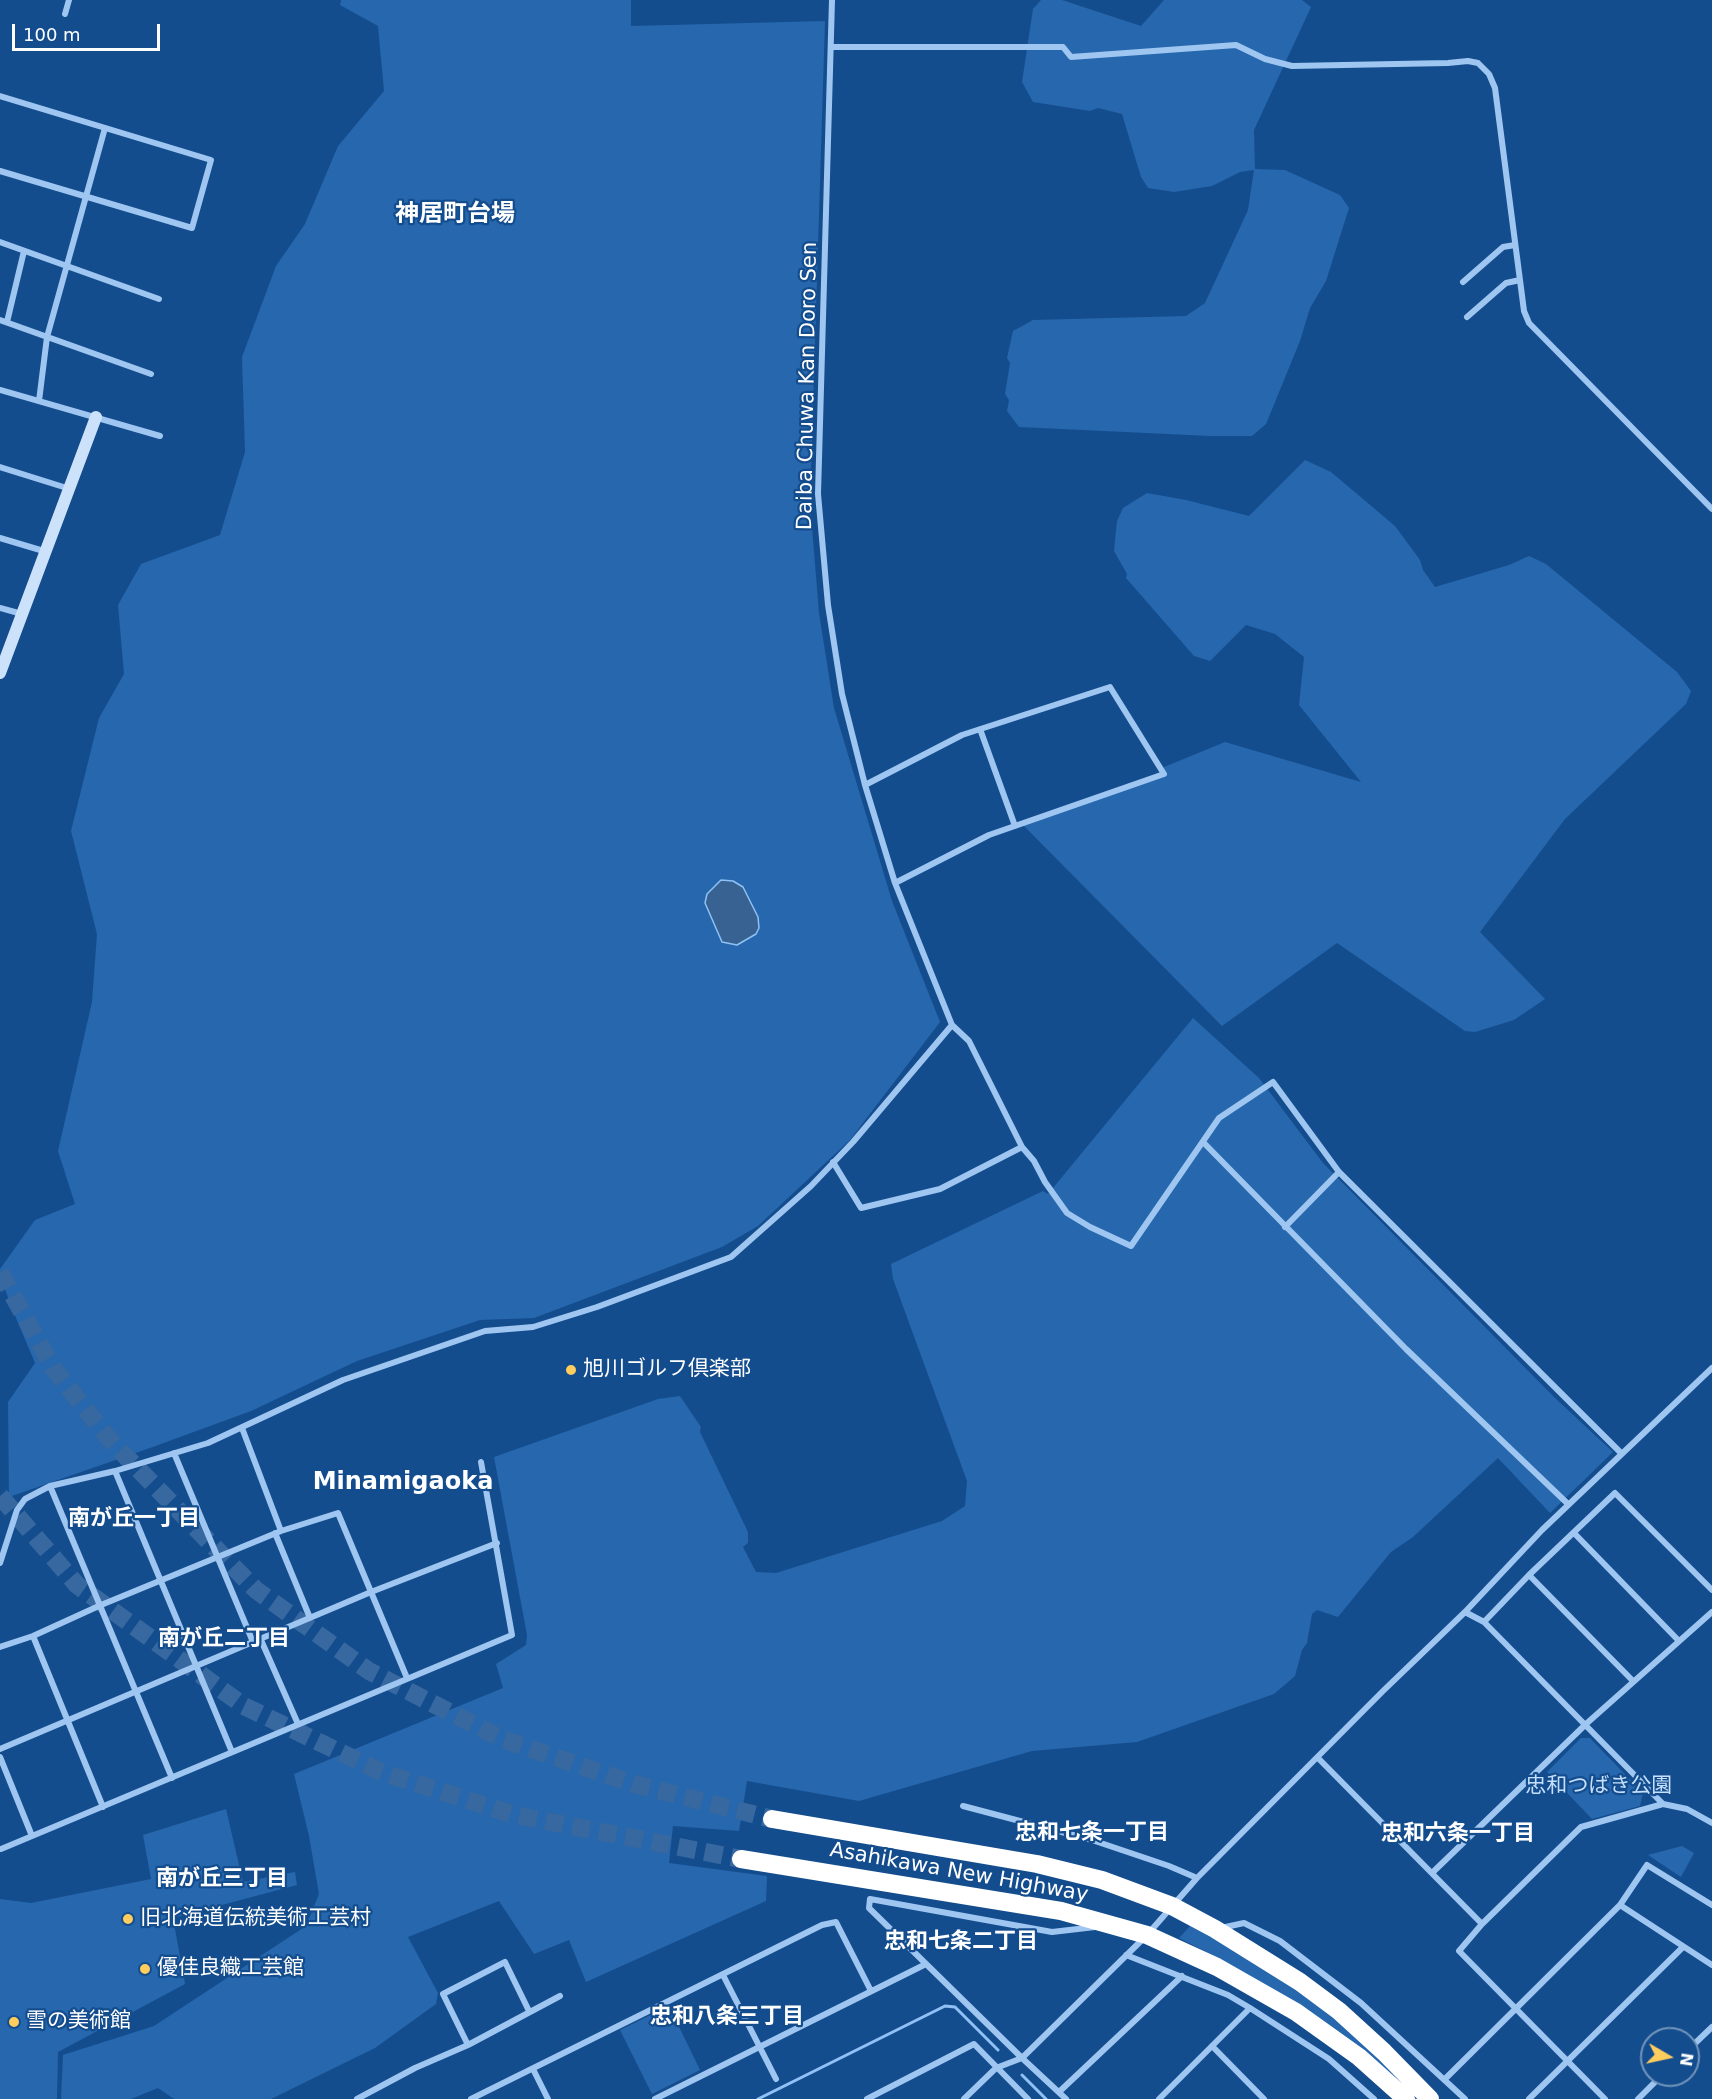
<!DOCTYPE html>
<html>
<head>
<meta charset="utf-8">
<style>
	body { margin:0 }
	#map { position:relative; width:1712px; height:2099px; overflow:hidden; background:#144d8e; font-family:"DejaVu Sans",sans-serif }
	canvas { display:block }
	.north { position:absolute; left:1640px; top:2027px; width:60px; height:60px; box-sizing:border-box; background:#144d8e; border:2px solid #7294bb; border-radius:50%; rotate:99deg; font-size:16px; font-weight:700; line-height:24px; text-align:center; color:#fff }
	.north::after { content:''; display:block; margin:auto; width:21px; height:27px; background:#ffcc5e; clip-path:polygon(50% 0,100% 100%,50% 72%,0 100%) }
	.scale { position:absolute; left:12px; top:24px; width:148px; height:27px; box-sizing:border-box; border:3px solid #fff; border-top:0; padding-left:8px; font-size:18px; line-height:21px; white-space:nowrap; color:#fff; -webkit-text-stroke:4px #144d8e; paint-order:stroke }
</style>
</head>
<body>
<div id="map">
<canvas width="1712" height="2099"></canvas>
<div class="north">N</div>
<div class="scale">100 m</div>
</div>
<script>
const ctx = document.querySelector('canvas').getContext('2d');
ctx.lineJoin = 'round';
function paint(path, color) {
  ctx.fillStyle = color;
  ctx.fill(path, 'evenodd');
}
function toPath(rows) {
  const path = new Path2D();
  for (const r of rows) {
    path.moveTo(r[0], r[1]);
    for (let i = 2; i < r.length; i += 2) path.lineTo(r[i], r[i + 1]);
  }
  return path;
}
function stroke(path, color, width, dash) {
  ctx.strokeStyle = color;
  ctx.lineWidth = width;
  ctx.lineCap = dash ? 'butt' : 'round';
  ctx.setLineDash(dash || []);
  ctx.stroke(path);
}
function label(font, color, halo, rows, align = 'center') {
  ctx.font = font + ' "DejaVu Sans","Noto Sans JP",sans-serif';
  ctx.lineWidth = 4.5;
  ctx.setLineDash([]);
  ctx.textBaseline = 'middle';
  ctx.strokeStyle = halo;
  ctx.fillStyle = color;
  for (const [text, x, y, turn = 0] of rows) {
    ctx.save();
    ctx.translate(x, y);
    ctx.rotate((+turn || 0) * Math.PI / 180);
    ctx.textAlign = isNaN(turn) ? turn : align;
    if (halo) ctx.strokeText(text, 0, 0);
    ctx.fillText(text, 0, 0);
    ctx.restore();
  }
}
const green = toPath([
	[341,0,631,0,631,26,825,21,810,503,819,613,834,708,892,901,940,1022,850,1140,758,1226,722,1247,534,1318,480,1320,357,1361,251,1411,150,1448,9,1497,8,1402,35,1363,11,1306,0,1275,0,1269,35,1220,75,1204,58,1151,92,1002,97,934,71,831,99,718,124,674,118,605,141,564,220,535,245,452,242,357,276,266,305,224,338,146,384,91,378,26,340,5],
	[1041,0,1062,0,1141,26,1164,0,1302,0,1311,7,1254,130,1255,169,1285,170,1340,195,1349,208,1326,281,1310,308,1300,341,1266,424,1252,436,1210,436,1019,427,1007,411,1009,400,1005,394,1010,363,1007,358,1013,331,1033,320,1186,316,1205,303,1248,210,1254,170,1240,172,1212,186,1174,192,1148,188,1141,177,1122,114,1098,108,1090,111,1033,102,1022,82,1033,9],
	[1305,460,1331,472,1395,526,1420,560,1423,570,1435,587,1509,565,1529,556,1546,564,1677,672,1691,691,1686,704,1565,819,1480,932,1545,999,1514,1020,1475,1032,1465,1031,1337,943,1222,1026,1022,824,1164,774,1164,767,1225,742,1361,782,1299,705,1304,657,1275,634,1246,625,1210,661,1194,656,1126,578,1127,574,1114,551,1117,521,1123,508,1147,493,1186,500,1249,516],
	[1193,1018,1259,1078,1323,1163,1554,1397,1613,1452,1550,1513,1498,1458,1413,1537,1391,1552,1338,1617,1317,1610,1312,1614,1307,1643,1302,1650,1295,1676,1274,1694,1137,1742,1032,1751,859,1801,747,1781,739,1831,673,1826,669,1863,767,1876,766,1901,586,1982,569,1940,534,1954,499,1901,408,1937,438,1993,436,2004,375,2048,271,2099,174,2099,158,2088,131,2099,61,2099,63,2055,154,2026,306,1926,319,1894,309,1836,294,1774,503,1688,496,1664,526,1645,527,1635,494,1457,658,1399,680,1396,701,1427,700,1432,748,1532,748,1543,743,1547,756,1572,776,1573,942,1521,965,1506,967,1481,893,1279,891,1264,1043,1191,1048,1194],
	[1581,1738,1590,1738,1643,1793,1640,1806,1592,1819,1547,1772],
	[226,1809,243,1882,295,1872,297,1885,173,1918,185,1984,58,2052,57,2099,0,2099,0,1899,31,1903,151,1879,143,1835],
	[1682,1846,1694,1853,1681,1877,1648,1855],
	[1190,1926,1250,1958,1347,2024,1423,2099,1415,2099,1391,2077,1302,2008,1218,1958,1179,1938],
	[669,2006,700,2070,652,2094,620,2030]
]);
const water = toPath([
	[721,880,733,881,743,887,758,917,759,928,756,934,737,945,722,942,705,903,707,894,721,880]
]);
const stream = toPath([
	[1022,2075,1046,2099],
	[758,2099,945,2006,955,2007,998,2050]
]);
const highwayTunnel = toPath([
	[0,1272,53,1368,108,1438,256,1590,369,1671,502,1739,634,1784,772,1819],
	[0,1496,77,1585,244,1706,381,1772,515,1815,741,1859]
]);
const street = toPath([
	[832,0,818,494,828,605,842,694,865,785,895,883,952,1025,969,1041,1022,1147,1034,1161,1045,1182,1067,1213,1090,1227,1131,1246,1219,1118,1273,1082,1339,1172,1621,1453],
	[65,14,69,0],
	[831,47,1063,47,1071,57,1236,45,1265,59,1292,66,1448,63,1468,61,1478,63,1489,74,1495,88,1524,311,1529,323,1712,509],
	[0,96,211,160,192,228,0,171],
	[0,242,159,299],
	[1463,282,1503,247,1515,245],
	[1467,317,1506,283,1520,280],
	[0,320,151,374],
	[7,322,24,251],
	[0,390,160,436],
	[39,401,47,337,105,128],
	[0,467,70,489],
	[0,538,47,552],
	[0,608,22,614],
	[980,729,1015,826],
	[865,785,962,735,1110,687,1164,774,989,835,895,883],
	[1203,1142,1406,1349,1568,1504],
	[833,1162,861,1208,940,1189,1022,1147],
	[1285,1227,1339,1172],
	[242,1428,281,1531],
	[174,1453,253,1642],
	[115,1471,232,1752],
	[50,1486,172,1778],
	[275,1533,310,1618],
	[1574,1533,1679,1641],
	[0,1563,17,1510,25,1499,50,1486,115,1471,208,1443,343,1380,485,1331,533,1327,597,1307,731,1257,811,1186,853,1142,952,1025],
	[1529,1575,1633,1681],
	[1465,1612,1484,1622,1663,1804],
	[1484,1622,1529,1575,1615,1493,1712,1590],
	[33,1636,103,1807],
	[261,1640,298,1724],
	[0,1647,33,1636,101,1605,281,1531,338,1513,407,1678],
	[0,1749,371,1592,497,1543],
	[0,1757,32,1836],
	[1318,1758,1482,1924],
	[963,1806,1092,1840,1169,1866,1197,1878],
	[1,1849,512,1635,481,1462],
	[1432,1873,1586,1724,1712,1612],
	[1620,1905,1647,1865,1712,1905],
	[1221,1928,1244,1923,1280,1941,1361,2003,1465,2099],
	[1126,1955,1228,1995,1250,2008,1329,2059,1374,2099],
	[723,1975,776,2079],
	[468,2045,443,1994,505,1962,529,2011],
	[1212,2046,1264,2099],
	[1688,2050,1712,2027],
	[533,2069,548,2099],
	[1445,2079,1620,1905,1712,1965],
	[1059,2092,1182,1976],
	[357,2099,415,2068,468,2045,560,1996],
	[471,2099,822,1925,836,1922,871,1991],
	[655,2099,926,1964],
	[867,2099,974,2044,1028,2099],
	[964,2099,996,2068,1022,2058,1147,1935,1197,1878,1383,1691,1465,1612,1542,1530,1712,1368],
	[1066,2099,1022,2058,869,1908,870,1899,1052,1932,1095,1927],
	[1159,2099,1250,2008],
	[1529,2099,1683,1947],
	[1605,2099,1459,1951,1482,1924,1581,1827,1663,1804,1687,1809,1712,1823],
	[1638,2099,1662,2075]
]);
const secondary = toPath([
	[0,673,96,417]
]);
const highway = toPath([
	[772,1819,1037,1864,1102,1880,1172,1906,1215,1929,1300,1982,1339,2011,1384,2052,1430,2099],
	[741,1859,1061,1911,1147,1935,1217,1967,1296,2012,1359,2057,1406,2099]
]);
const markers = [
	[571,1370,6,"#ffcc5e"],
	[128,1919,6,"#ffcc5e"],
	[145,1969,6,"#ffcc5e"],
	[14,2022,6,"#ffcc5e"]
];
const streetNames = [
	["Daiba Chuwa Kan Doro Sen",808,386,-89],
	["Asahikawa New Highway",959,1873,10]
];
const poiNames = [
	["旭川ゴルフ倶楽部",583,1370],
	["旧北海道伝統美術工芸村",140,1919],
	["優佳良織工芸館",157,1969],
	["雪の美術館",26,2022]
];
const parkNames = [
	["忠和つばき公園",1599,1787]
];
const neighbourhoodNames = [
	["南が丘一丁目",134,1519],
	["南が丘二丁目",224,1639],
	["忠和七条一丁目",1092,1833],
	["忠和六条一丁目",1458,1834],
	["南が丘三丁目",222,1879],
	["忠和七条二丁目",961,1942],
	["忠和八条三丁目",727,2017]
];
const quarterNames = [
	["神居町台場",455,215],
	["Minamigaoka",403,1483]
];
paint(green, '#2667ad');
paint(water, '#386292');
stroke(water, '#90c1f4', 1.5);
stroke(stream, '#90c1f4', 3);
stroke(highwayTunnel, '#37689f', 18, [18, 9]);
stroke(street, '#9ec6f1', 6);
stroke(secondary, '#cce2fb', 12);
stroke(highway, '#fff', 18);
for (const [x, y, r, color] of markers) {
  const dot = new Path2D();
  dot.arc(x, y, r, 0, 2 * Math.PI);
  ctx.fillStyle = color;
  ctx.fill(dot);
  stroke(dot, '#144d8e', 2);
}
label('21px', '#fff', '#144d8e', streetNames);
label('21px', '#fff', '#144d8e', poiNames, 'left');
label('21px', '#c5dffc', '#144d8e', parkNames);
label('bold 22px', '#fff', '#144d8e', neighbourhoodNames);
label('bold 24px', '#fff', '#144d8e', quarterNames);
</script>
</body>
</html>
